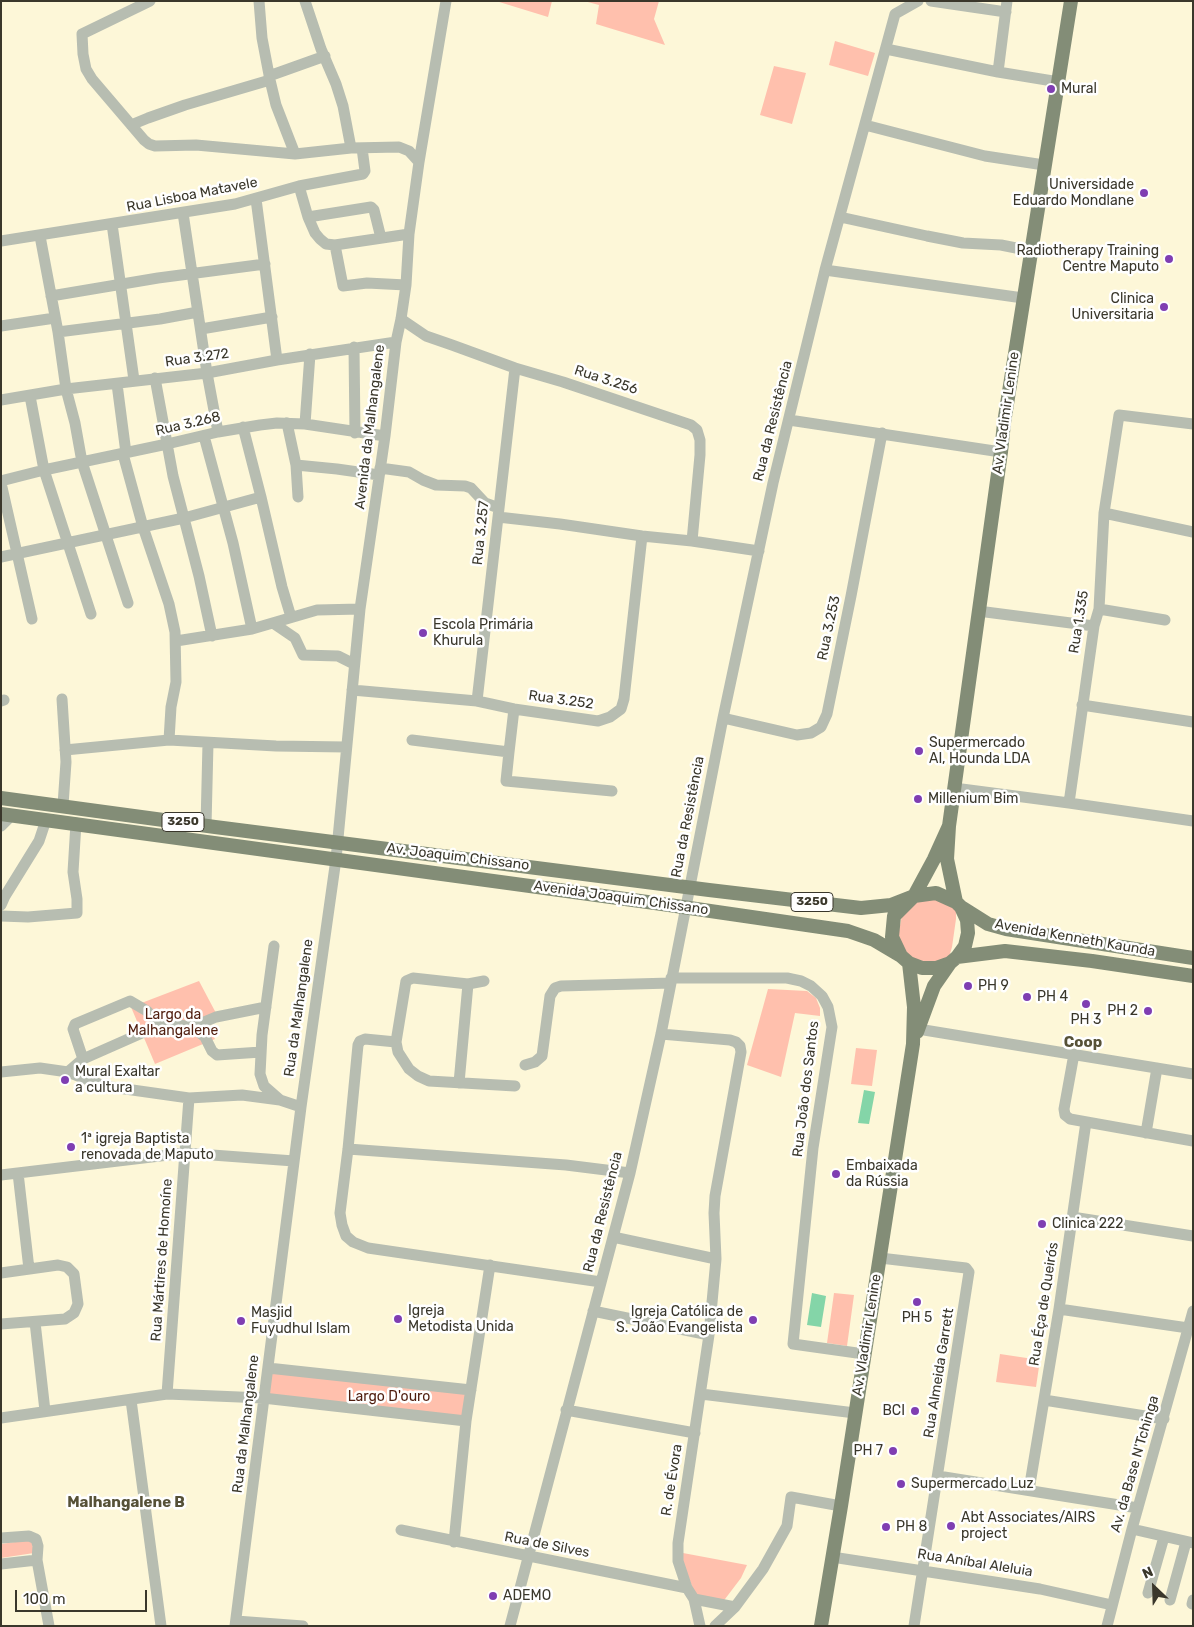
<!DOCTYPE html>
<html>
<head>
<meta charset="utf-8">
<style>
	body { margin:0 }
	#map { position:relative; width:1194px; height:1627px; overflow:hidden; background:#fdf7d8; font-family:Rubik,sans-serif }
	canvas { display:block }
	.frame { position:absolute; inset:0; border:2px solid #3a372b; pointer-events:none }
	.north { position:absolute; left:1129px; top:1562px; width:50px; height:50px; -webkit-text-stroke:4px #fff; paint-order:stroke; rotate:336deg; font-size:14px; font-weight:700; line-height:20px; text-align:center; color:#3a372b }
	.north::after { content:''; display:block; margin:auto; width:18px; height:22px; background:#3a372b; clip-path:polygon(50% 0,100% 100%,50% 72%,0 100%) }
	.scale { position:absolute; left:15px; top:1590px; width:132px; height:22px; box-sizing:border-box; border:2px solid #3a372b; border-top:0; padding-left:6px; font-size:15px; line-height:18px; white-space:nowrap; color:#3a372b; -webkit-text-stroke:4px #fff; paint-order:stroke }
</style>
</head>
<body>
<div id="map">
<canvas width="1194" height="1627"></canvas>
<div class="frame"></div>
<div class="north">N</div>
<div class="scale">100 m</div>
</div>
<script>
const ctx = document.querySelector('canvas').getContext('2d');
ctx.lineJoin = 'round';
function paint(path, color) {
  ctx.fillStyle = color;
  ctx.fill(path, 'evenodd');
}
function toPath(rows) {
  const path = new Path2D();
  for (const r of rows) {
    path.moveTo(r[0], r[1]);
    for (let i = 2; i < r.length; i += 2) path.lineTo(r[i], r[i + 1]);
  }
  return path;
}
function stroke(path, color, width, dash) {
  ctx.strokeStyle = color;
  ctx.lineWidth = width;
  ctx.lineCap = dash ? 'butt' : 'round';
  ctx.setLineDash(dash || []);
  ctx.stroke(path);
}
function label(font, color, halo, rows, align = 'center') {
  ctx.font = font + ' Rubik,sans-serif';
  ctx.lineWidth = 5;
  ctx.setLineDash([]);
  ctx.textBaseline = 'middle';
  ctx.strokeStyle = halo;
  ctx.fillStyle = color;
  for (const [text, x, y, turn = 0] of rows) {
    ctx.save();
    ctx.translate(x, y);
    ctx.rotate((+turn || 0) * Math.PI / 180);
    ctx.textAlign = isNaN(turn) ? turn : align;
    if (halo) ctx.strokeText(text, 0, 0);
    ctx.fillText(text, 0, 0);
    ctx.restore();
  }
}
const green = toPath([
	[496,1,552,1,548,17],
	[584,1,659,1,654,19,665,45,596,24,599,5],
	[835,41,875,53,868,76,829,65],
	[774,66,806,73,792,124,760,115],
	[935,892,956,910,956,919,952,947,949,957,916,970,897,941,903,910],
	[199,981,217,1015,206,1021,215,1039,155,1064,131,1007],
	[768,989,807,991,816,998,820,1008,820,1016,795,1013,781,1077,747,1065],
	[856,1048,877,1050,872,1086,851,1084],
	[834,1293,854,1295,847,1346,827,1343],
	[1000,1354,1040,1360,1036,1387,996,1382],
	[268,1368,471,1390,466,1421,263,1398],
	[29,1540,32,1542,34,1553,1,1558,1,1544],
	[683,1553,747,1565,741,1578,722,1603,696,1597,683,1562]
]);
const water = toPath([
	[864,1090,875,1092,869,1124,858,1123],
	[812,1293,826,1296,821,1327,807,1325]
]);
const minor = toPath([
	[150,1,82,34,83,54,86,69,92,79,144,140,149,144,155,146,196,145,295,154,351,148,399,147,409,151,419,162],
	[259,1,262,38,270,80,276,105,295,154],
	[305,1,321,49,336,84,343,106,351,148],
	[931,1,1006,12],
	[886,49,998,72,1059,82],
	[998,72,1007,1],
	[269,76,325,56],
	[131,125,148,118,185,105,270,80],
	[865,125,985,156,1044,165],
	[299,186,308,217,315,233,320,239,326,244,335,245,409,234],
	[256,199,277,360],
	[183,213,207,373,218,432],
	[308,217,371,207,374,210,381,238],
	[840,217,927,236,963,243,1001,245,1021,249],
	[112,224,134,380],
	[40,236,58,332,66,389,75,423,82,462,128,603],
	[1,241,235,204,299,186,363,174,365,171,362,148],
	[335,245,343,286,367,283,406,285],
	[825,270,1023,298],
	[51,296,158,278,265,264],
	[401,319,426,336,452,345,515,368,563,382,691,425,697,430,700,440,700,455,692,541],
	[1,326,55,318],
	[201,329,272,317],
	[58,332,160,319,198,312],
	[354,347,355,433],
	[155,378,173,476,199,576,212,636],
	[117,384,126,453],
	[30,396,44,470,91,614],
	[1,400,66,389,207,373,277,360,396,342],
	[789,420,1001,452],
	[287,423,296,465,298,497],
	[305,424,310,354],
	[243,427,261,497,282,587,291,617],
	[204,436,233,543,252,629],
	[123,454,143,527,169,604,175,632,176,682,171,707,169,740],
	[296,465,337,469,379,475],
	[380,468,409,472,423,480,436,485,465,486,471,488,485,503,499,508],
	[1,481,44,470,167,444,218,432,260,425,277,423,305,424,385,436],
	[1,483,32,619],
	[1104,513,1193,532],
	[498,517,560,524,642,536,692,541,759,551],
	[1,557,184,518,261,497],
	[1099,609,1165,620],
	[978,611,1094,626],
	[273,623,295,638,303,655,338,656,354,664],
	[176,641,252,629,317,610,360,609],
	[352,690,477,701,514,709,598,721,610,717,621,709,624,699,642,536],
	[62,699,66,762,63,805],
	[1,701,4,700],
	[477,701,515,368],
	[1082,705,1193,722],
	[723,718,797,735,811,733,821,727,827,714,851,596,882,433],
	[412,740,509,752,514,709],
	[65,750,169,740,276,746,346,747],
	[509,752,506,781,612,791],
	[954,788,1069,803,1193,821],
	[1069,803,1094,626,1099,609,1104,513,1119,415,1193,424],
	[1,826,12,815],
	[206,826,208,743],
	[1,905,5,896,39,841,46,820],
	[1,916,28,917,77,913,77,899,73,872,76,823],
	[274,946,262,1035,260,1074,264,1086,280,1100,301,1107],
	[671,978,787,978,801,981,811,986,822,996,828,1007,832,1027,813,1148,793,1344,864,1354],
	[484,981,468,984,413,978,406,981,396,1042,398,1052,409,1069,418,1076,429,1081,515,1086],
	[192,1027,216,1017,266,1007],
	[918,1029,1193,1074],
	[661,1034,730,1040,736,1042,740,1046,741,1052,715,1196,714,1213,716,1259,709,1335,678,1543,678,1561,687,1588,694,1599,700,1626],
	[396,1042,365,1039,360,1041,358,1045,348,1149,340,1213,342,1225,346,1236,353,1242,368,1248,601,1282],
	[1074,1054,1064,1109,1065,1115,1070,1119,1193,1141],
	[83,1059,73,1029,75,1024,130,1001,147,1011,160,1025],
	[525,1065,535,1062,542,1056,550,996,555,988,561,986,671,983],
	[1,1072,40,1068,68,1072,104,1086,189,1098,242,1095,280,1100],
	[68,1072,83,1059,160,1025,173,1024,192,1027,205,1037,212,1051,217,1055,261,1052],
	[459,1083,468,984],
	[1146,1133,1157,1068],
	[348,1149,566,1165,630,1173],
	[18,1173,29,1269],
	[1,1175,185,1153,294,1161],
	[1072,1217,1193,1236],
	[613,1237,716,1259],
	[880,1258,966,1268,969,1272,914,1626],
	[1,1273,58,1265,67,1267,74,1274,78,1304,74,1313,65,1319,1,1324],
	[1059,1309,1188,1328],
	[593,1311,709,1335],
	[35,1322,45,1411],
	[268,1368,471,1390],
	[167,1394,189,1098],
	[701,1394,855,1413],
	[131,1400,161,1626],
	[1044,1400,1164,1419],
	[566,1410,695,1433],
	[1,1418,167,1394,263,1398,466,1421],
	[938,1476,1138,1508],
	[1029,1490,1059,1309,1086,1122],
	[1132,1529,1193,1543],
	[401,1530,687,1588],
	[1,1538,29,1536,36,1539,38,1546,37,1560,1,1564],
	[454,1542,466,1421,490,1265],
	[832,1557,1040,1589,1112,1605],
	[37,1560,49,1626],
	[1148,1593,1164,1537],
	[694,1599,735,1607],
	[1170,1600,1186,1542],
	[1192,1604,1193,1600],
	[236,1621,303,1626],
	[235,1626,301,1107,336,859,360,609,385,436,396,342,401,319,406,285,409,234,419,162,446,1],
	[510,1626,630,1173,661,1034,723,718,773,483,825,270,895,14,918,1],
	[715,1626,735,1607,763,1569,787,1526,791,1497,841,1506],
	[1107,1626,1132,1529,1193,1311]
]);
const major = toPath([
	[1,798,215,827,709,890,861,908,891,905,914,896,936,893,956,902,961,907,967,920,968,933,965,946,957,957,950,963,936,968,922,968,909,963,901,956,892,937,894,916,914,896,934,859,949,826],
	[1,814,662,904,848,931,874,940,901,956],
	[956,902,947,859,949,826,1001,452,1004,423,1071,1],
	[961,907,988,924,1006,929,1193,958],
	[957,957,1005,951,1092,961,1193,976],
	[917,1032,934,986,950,963],
	[821,1626,841,1506,913,1044,914,1007,909,963]
]);
const markers = [
	[1051,89,5,"#7f3eb2"],
	[1144,193,5,"#7f3eb2"],
	[1169,259,5,"#7f3eb2"],
	[1164,307,5,"#7f3eb2"],
	[423,633,5,"#7f3eb2"],
	[919,751,5,"#7f3eb2"],
	[918,799,5,"#7f3eb2"],
	[968,986,5,"#7f3eb2"],
	[1027,997,5,"#7f3eb2"],
	[1086,1004,5,"#7f3eb2"],
	[1148,1011,5,"#7f3eb2"],
	[65,1080,5,"#7f3eb2"],
	[71,1147,5,"#7f3eb2"],
	[836,1174,5,"#7f3eb2"],
	[1042,1224,5,"#7f3eb2"],
	[917,1302,5,"#7f3eb2"],
	[398,1319,5,"#7f3eb2"],
	[753,1320,5,"#7f3eb2"],
	[241,1321,5,"#7f3eb2"],
	[915,1411,5,"#7f3eb2"],
	[893,1451,5,"#7f3eb2"],
	[901,1484,5,"#7f3eb2"],
	[951,1526,5,"#7f3eb2"],
	[886,1527,5,"#7f3eb2"],
	[493,1596,5,"#7f3eb2"]
];
const shields = [
	[183,822,42],
	[812,902,42]
];
const shieldNames = [
	["3250",183,822],
	["3250",812,902]
];
const poiNames = [
	["Mural",1061,89],
	["Universidade",1134,185,"right"],
	["Eduardo Mondlane",1134,201,"right"],
	["Radiotherapy Training",1159,251,"right"],
	["Centre Maputo",1159,267,"right"],
	["Clinica",1154,299,"right"],
	["Universitaria",1154,315,"right"],
	["Escola Primária",433,625],
	["Khurula",433,641],
	["Supermercado",929,743],
	["AI, Hounda LDA",929,759],
	["Millenium Bim",928,799],
	["PH 9",978,986],
	["PH 4",1037,997],
	["PH 2",1138,1011,"right"],
	["PH 3",1086,1020,"center"],
	["Mural Exaltar",75,1072],
	["a cultura",75,1088],
	["1ª igreja Baptista",81,1139],
	["renovada de Maputo",81,1155],
	["Embaixada",846,1166],
	["da Rússia",846,1182],
	["Clinica 222",1052,1224],
	["Igreja",408,1311],
	["Metodista Unida",408,1327],
	["Igreja Católica de",743,1312,"right"],
	["S. João Evangelista",743,1328,"right"],
	["Masjid",251,1313],
	["Fuyudhul Islam",251,1329],
	["PH 5",917,1318,"center"],
	["BCI",905,1411,"right"],
	["PH 7",883,1451,"right"],
	["Supermercado Luz",911,1484],
	["Abt Associates/AIRS",961,1518],
	["project",961,1534],
	["PH 8",896,1527],
	["ADEMO",503,1596]
];
const streetNames = [
	["Rua Lisboa Matavele",192,195,-11],
	["Rua 3.272",197,358,-8],
	["Rua 3.256",606,380,18],
	["Av. Vladimir Lenine",1006,413,-82],
	["Rua da Resistência",773,421,-76],
	["Rua 3.268",188,424,-13],
	["Avenida da Malhangalene",370,427,-83],
	["Rua 3.257",481,533,-84],
	["Rua 1.335",1079,622,-81],
	["Rua 3.253",829,628,-78],
	["Rua 3.252",561,700,8],
	["Rua da Resistência",688,817,-79],
	["Av. Joaquim Chissano",458,857,7],
	["Avenida Joaquim Chissano",621,898,8],
	["Avenida Kenneth Kaunda",1075,938,10],
	["Rua da Malhangalene",299,1008,-82],
	["Rua João dos Santos",806,1089,-83],
	["Rua da Resistência",603,1212,-76],
	["Rua Mártires de Homoíne",162,1260,-86],
	["Rua Éça de Queirós",1044,1304,-81],
	["Av. Vladimir Lenine",867,1335,-81],
	["Rua Almeida Garrett",939,1373,-81],
	["Rua da Malhangalene",246,1424,-83],
	["Av. da Base N'Tchinga",1135,1464,-74],
	["R. de Évora",672,1480,-81],
	["Rua de Silves",547,1545,11],
	["Rua Aníbal Aleluia",975,1563,9]
];
const parkNames = [
	["Largo da",173,1015],
	["Malhangalene",173,1031],
	["Largo D'ouro",389,1397]
];
const neighbourhoodNames = [
	["Coop",1083,1043],
	["Malhangalene B",126,1503]
];
paint(green, '#ffc0ad');
paint(water, '#84d5a8');
stroke(minor, '#b7bdb1', 11);
stroke(major, '#838d77', 14);
for (const [x, y, r, color] of markers) {
  const dot = new Path2D();
  dot.arc(x, y, r, 0, 2 * Math.PI);
  ctx.fillStyle = color;
  ctx.fill(dot);
  stroke(dot, '#fff', 2);
}
for (const [x, y, w] of shields) {
  const box = new Path2D();
  box.roundRect(x - w / 2, y - 9.5, w, 19, 4);
  ctx.fillStyle = '#fff';
  ctx.fill(box);
  stroke(box, '#3a372b', 1);
}
label('bold 12px', '#3a372b', null, shieldNames);
label('14px', '#3a372b', '#fff', poiNames, 'left');
label('14px', '#3a372b', '#fff', streetNames);
label('14px', '#4f1d0e', '#fff', parkNames);
label('bold 15px', '#565137', '#fff', neighbourhoodNames);
</script>
</body>
</html>
